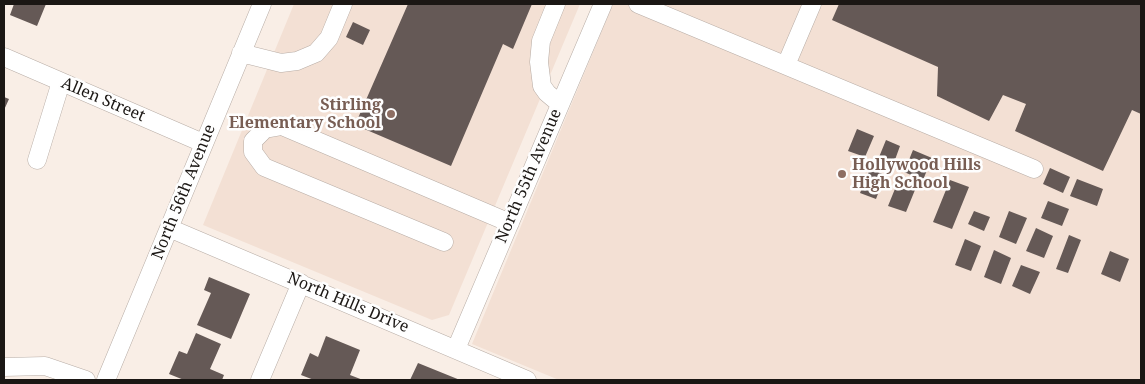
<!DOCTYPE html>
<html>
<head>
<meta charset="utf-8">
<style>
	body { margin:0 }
	#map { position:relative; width:1145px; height:384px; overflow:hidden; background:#f9eee6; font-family:"Noto Serif",serif }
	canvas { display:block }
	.frame { position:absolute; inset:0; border:5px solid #1b1714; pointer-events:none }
</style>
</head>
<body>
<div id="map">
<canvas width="1145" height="384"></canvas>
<div class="frame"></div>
</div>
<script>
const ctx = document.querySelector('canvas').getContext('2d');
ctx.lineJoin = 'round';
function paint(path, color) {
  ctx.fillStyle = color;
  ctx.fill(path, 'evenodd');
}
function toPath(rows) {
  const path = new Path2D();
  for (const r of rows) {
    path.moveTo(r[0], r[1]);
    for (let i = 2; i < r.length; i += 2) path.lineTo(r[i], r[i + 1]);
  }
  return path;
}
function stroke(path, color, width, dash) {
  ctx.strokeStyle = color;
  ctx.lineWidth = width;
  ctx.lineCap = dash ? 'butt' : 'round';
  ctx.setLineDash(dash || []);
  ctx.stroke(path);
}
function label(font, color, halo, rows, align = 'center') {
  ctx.font = font + ' "Noto Serif",serif';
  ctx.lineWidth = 5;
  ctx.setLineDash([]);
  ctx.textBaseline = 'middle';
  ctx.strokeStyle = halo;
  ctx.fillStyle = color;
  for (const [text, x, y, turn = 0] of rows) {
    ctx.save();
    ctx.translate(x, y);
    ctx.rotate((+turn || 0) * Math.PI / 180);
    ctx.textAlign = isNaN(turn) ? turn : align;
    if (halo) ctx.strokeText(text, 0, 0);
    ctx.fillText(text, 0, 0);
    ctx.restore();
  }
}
const built = toPath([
	[294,4,580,4,449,315,432,320,203,225],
	[613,4,1141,4,1141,380,559,380,472,344]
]);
const building = toPath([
	[14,4,46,4,37,26,10,15],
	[408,4,532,4,513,49,503,44,451,166,355,125],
	[839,4,1141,4,1141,114,1132,110,1103,171,1015,131,1026,104,1003,95,989,121,937,96,938,67,832,20],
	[353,22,370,30,363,45,346,37],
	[4,97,9,99,4,110],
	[857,129,874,136,865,157,848,151],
	[886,140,900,146,892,168,877,162],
	[913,150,932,158,923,180,904,172],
	[1050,168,1070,177,1063,193,1043,184],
	[870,169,885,175,876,199,860,193],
	[899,179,917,185,906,212,888,206],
	[1077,179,1103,189,1097,206,1070,196],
	[950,180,969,187,952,229,933,222],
	[1048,201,1069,209,1062,226,1041,218],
	[974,211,990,217,984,231,968,224],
	[1009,211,1027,218,1016,244,999,237],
	[1036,228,1053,236,1044,258,1026,251],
	[1069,235,1081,240,1068,273,1056,269],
	[965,239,981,246,971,271,955,265],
	[994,250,1011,258,1001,284,984,277],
	[1110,251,1129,259,1120,282,1101,274],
	[1021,265,1040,272,1030,294,1012,286],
	[209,277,250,294,231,339,197,325,211,293,204,290],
	[196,333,221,344,210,369,224,375,222,380,184,380,169,374,179,351,187,354],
	[326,336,360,350,350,375,363,380,314,380,301,375,310,353,318,357],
	[418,363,460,380,410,380]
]);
const minor = toPath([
	[556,4,541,41,539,62,542,86,547,93,560,104],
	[638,4,1034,169],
	[241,53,281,63,297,61,316,53,329,38,343,4],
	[4,57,203,143],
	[786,65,812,4],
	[37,160,61,82],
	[169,228,527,380],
	[444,242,264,167,253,152,253,141,265,129,282,126,510,223],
	[456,349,603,4],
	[4,367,45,366,86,380],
	[106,380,262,4],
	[260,380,301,283]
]);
const markers = [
	[391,114,5,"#8d6e63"],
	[842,174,5,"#8d6e63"]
];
const streetNames = [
	["Allen Street",103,100,23],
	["North 55th Avenue",529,176,-67],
	["North 56th Avenue",184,192,-68],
	["North Hills Drive",348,303,23]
];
const educationNames = [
	["Stirling",381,105],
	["Elementary School",381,123],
	["Hollywood Hills",852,165,"left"],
	["High School",852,183,"left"]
];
paint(built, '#f3e0d4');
paint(building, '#655956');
stroke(minor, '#b8ada6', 19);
stroke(minor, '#fff', 18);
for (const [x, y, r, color] of markers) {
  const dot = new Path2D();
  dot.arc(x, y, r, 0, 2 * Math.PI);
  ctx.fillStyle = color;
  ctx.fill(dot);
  stroke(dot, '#fefefe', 2);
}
label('16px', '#1b1714', '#fefefe', streetNames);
label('bold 16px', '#785e54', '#fefefe', educationNames, 'right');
</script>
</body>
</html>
